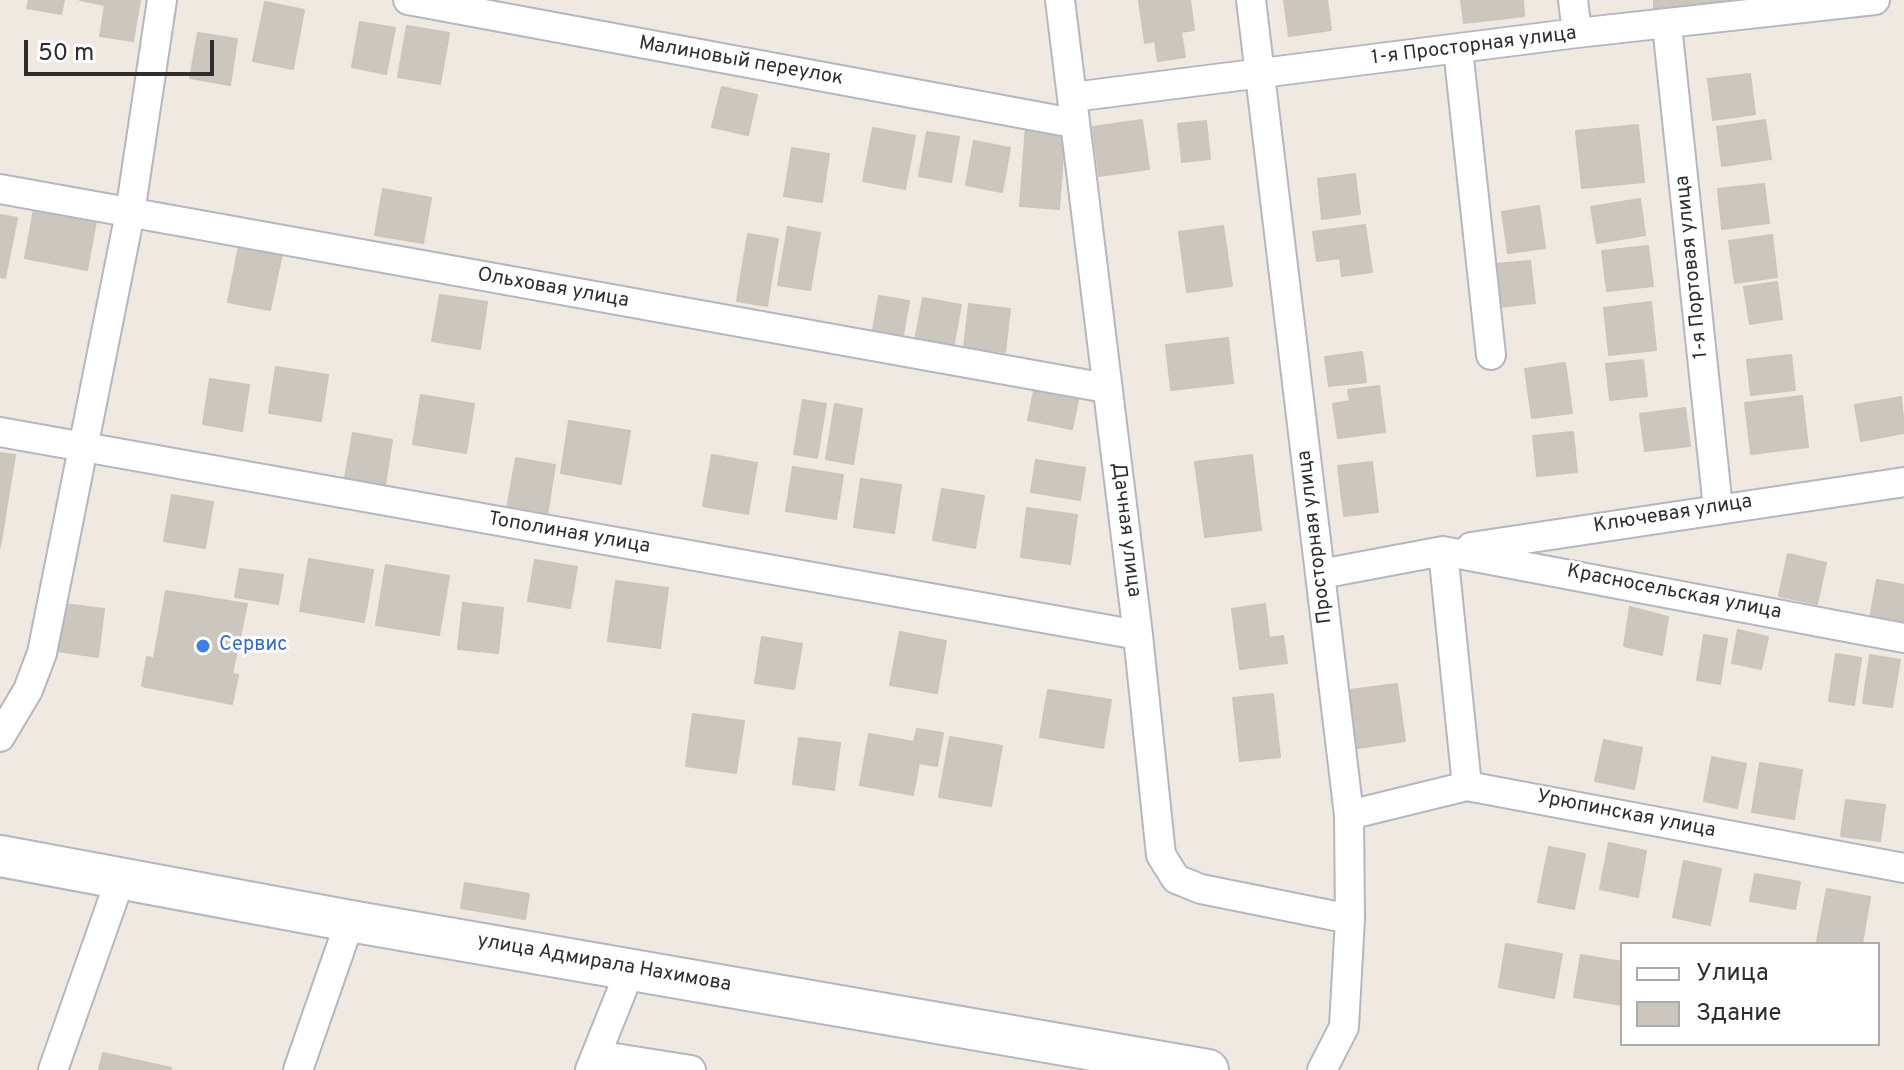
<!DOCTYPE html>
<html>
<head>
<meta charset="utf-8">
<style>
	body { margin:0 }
	#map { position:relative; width:1904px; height:1070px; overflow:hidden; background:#efe9e1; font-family:Overpass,sans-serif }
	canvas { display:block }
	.legend { position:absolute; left:1620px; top:942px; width:260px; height:104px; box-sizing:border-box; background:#fff; border:2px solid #ababab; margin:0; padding:10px 14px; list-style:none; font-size:24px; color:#2e2e2e }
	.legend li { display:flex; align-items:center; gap:16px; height:40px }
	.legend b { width:40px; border:2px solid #ababab }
	.scale { position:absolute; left:24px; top:40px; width:190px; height:36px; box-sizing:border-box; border:4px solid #2e2e2e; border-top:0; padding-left:10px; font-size:24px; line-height:28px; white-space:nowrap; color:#2e2e2e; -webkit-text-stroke:6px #fff; paint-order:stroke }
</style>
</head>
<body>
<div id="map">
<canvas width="1904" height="1070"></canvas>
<ul class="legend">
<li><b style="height:10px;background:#fff"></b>Улица</li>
<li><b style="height:22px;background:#cbc7bf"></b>Здание</li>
</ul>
<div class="scale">50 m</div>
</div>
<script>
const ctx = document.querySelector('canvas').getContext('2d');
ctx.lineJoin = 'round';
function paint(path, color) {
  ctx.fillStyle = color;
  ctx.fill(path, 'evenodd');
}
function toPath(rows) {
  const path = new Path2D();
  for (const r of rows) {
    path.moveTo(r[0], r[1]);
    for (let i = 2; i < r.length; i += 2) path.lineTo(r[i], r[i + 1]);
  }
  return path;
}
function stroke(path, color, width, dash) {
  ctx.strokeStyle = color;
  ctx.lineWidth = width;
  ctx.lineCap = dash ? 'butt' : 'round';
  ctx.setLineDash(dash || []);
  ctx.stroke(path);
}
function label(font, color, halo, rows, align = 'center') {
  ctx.font = font + ' Overpass,sans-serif';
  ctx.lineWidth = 6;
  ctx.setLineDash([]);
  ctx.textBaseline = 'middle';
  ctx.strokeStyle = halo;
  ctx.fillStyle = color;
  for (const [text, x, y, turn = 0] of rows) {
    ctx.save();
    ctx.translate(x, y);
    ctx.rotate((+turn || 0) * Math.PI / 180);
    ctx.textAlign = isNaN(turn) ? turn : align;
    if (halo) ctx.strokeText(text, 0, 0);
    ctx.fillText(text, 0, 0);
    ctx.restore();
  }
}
const building = toPath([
	[29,0,64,0,61,14,27,8,29,0],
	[80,0,140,0,133,41,100,36,105,5,80,0],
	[1139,0,1190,0,1194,30,1181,32,1185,57,1158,61,1155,41,1145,43,1139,0],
	[1284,0,1327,0,1331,30,1289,36,1284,0],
	[1461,0,1523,0,1524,16,1464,23,1461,0],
	[1654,0,1725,0,1654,8,1654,0],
	[265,2,304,10,293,69,253,61,265,2],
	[360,22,395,28,386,74,352,67,360,22],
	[407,26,449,33,440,84,398,77,407,26],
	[198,33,237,39,230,85,190,78,198,33],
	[1750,74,1755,114,1713,120,1708,79,1750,74],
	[722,87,757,95,748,135,712,127,722,87],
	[1142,120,1149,169,1099,176,1093,127,1142,120],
	[1765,120,1771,159,1722,166,1717,127,1765,120],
	[1206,121,1210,159,1182,162,1178,124,1206,121],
	[1026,125,1065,128,1059,209,1020,206,1026,125],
	[1638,125,1644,182,1582,188,1576,131,1638,125],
	[873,128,915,136,905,189,863,181,873,128],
	[927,132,959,137,951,182,919,176,927,132],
	[974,141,1010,148,1002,192,966,185,974,141],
	[792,148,829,154,822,202,784,196,792,148],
	[1355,174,1360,214,1322,219,1318,179,1355,174],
	[1764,184,1769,223,1722,229,1718,189,1764,184],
	[383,189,431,198,423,243,375,235,383,189],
	[1640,199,1645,235,1597,243,1591,207,1640,199],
	[35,204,97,216,87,270,25,258,35,204],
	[1539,206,1545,248,1508,253,1502,212,1539,206],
	[0,215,17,218,5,278,0,277,0,215],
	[1365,225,1372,272,1342,276,1340,258,1317,261,1313,232,1365,225],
	[1223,226,1232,286,1187,292,1179,232,1223,226],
	[788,227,820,233,810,290,778,285,788,227],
	[748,234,778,239,767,306,737,301,748,234],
	[1772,235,1777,277,1735,283,1729,241,1772,235],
	[239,246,282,254,270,310,228,302,239,246],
	[1648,246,1653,286,1607,291,1602,251,1648,246],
	[1530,261,1535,303,1499,307,1495,264,1530,261],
	[1777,282,1782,319,1750,324,1744,287,1777,282],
	[440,295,487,302,480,349,432,341,440,295],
	[879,296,909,301,902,341,872,336,879,296],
	[923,298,961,305,953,348,915,341,923,298],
	[1651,302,1656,350,1609,355,1604,308,1651,302],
	[969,304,1010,309,1005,352,964,347,969,304],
	[1228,338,1233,383,1171,390,1166,345,1228,338],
	[1362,352,1366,382,1329,386,1325,357,1362,352],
	[1791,355,1795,390,1751,395,1747,360,1791,355],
	[1643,360,1647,396,1610,400,1606,364,1643,360],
	[1565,363,1572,413,1532,418,1525,369,1565,363],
	[276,367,328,375,321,421,269,413,276,367],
	[210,379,249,385,242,431,203,424,210,379],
	[1035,386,1079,395,1072,429,1028,420,1035,386],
	[1379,386,1385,432,1338,438,1333,404,1350,401,1348,390,1379,386],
	[421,395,474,404,466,453,413,444,421,395],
	[1802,396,1808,447,1751,454,1745,403,1802,396],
	[1901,397,1904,433,1861,441,1855,405,1901,397],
	[803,400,826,404,817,458,794,454,803,400],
	[835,404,862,409,853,464,826,459,835,404],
	[1685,408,1690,446,1645,451,1640,414,1685,408],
	[569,421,630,431,621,484,561,473,569,421],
	[1573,432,1577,472,1537,476,1533,436,1573,432],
	[353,433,392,440,385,485,345,478,353,433],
	[0,453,15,455,0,547,0,453],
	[712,455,757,463,748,514,703,506,712,455],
	[1252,455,1261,530,1205,537,1195,462,1252,455],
	[516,458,555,465,547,515,507,509,516,458],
	[1036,460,1085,468,1080,500,1031,492,1036,460],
	[1372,462,1378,512,1344,516,1338,466,1372,462],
	[793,467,843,475,836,519,786,511,793,467],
	[861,479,901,485,894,533,854,527,861,479],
	[942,489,984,496,975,548,933,540,942,489],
	[172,495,213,502,205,548,164,541,172,495],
	[1027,508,1077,515,1070,564,1021,557,1027,508],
	[1788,554,1826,563,1817,604,1779,596,1788,554],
	[309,559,373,570,364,622,300,611,309,559],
	[535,560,577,567,570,608,528,601,535,560],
	[386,565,449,576,439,635,376,625,386,565],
	[240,569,283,575,278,604,235,597,240,569],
	[1877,580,1904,585,1904,624,1870,618,1877,580],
	[616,581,668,588,660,648,608,641,616,581],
	[166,591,247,604,232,674,154,658,166,591],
	[463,603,503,608,498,653,458,649,463,603],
	[64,604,104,609,98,657,58,651,64,604],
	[1265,604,1269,638,1283,636,1287,663,1240,669,1232,609,1265,604],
	[1630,607,1668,617,1662,655,1624,646,1630,607],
	[1738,630,1768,637,1761,669,1732,663,1738,630],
	[900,632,946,641,937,693,890,685,900,632],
	[1704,635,1727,639,1720,684,1697,680,1704,635],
	[762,637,802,644,794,689,755,683,762,637],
	[1836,654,1861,658,1854,705,1829,701,1836,654],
	[1870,655,1900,660,1892,707,1863,703,1870,655],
	[147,657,238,675,232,704,142,686,147,657],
	[1397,684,1405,741,1358,748,1350,690,1397,684],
	[1048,690,1111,700,1103,748,1040,737,1048,690],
	[1273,694,1280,757,1240,761,1233,698,1273,694],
	[693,714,744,721,736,773,686,766,693,714],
	[917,729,943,733,937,766,919,763,913,795,860,785,869,734,914,742,917,729],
	[950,737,1002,746,991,806,939,797,950,737],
	[799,738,840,743,834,790,793,784,799,738],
	[1604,740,1642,748,1634,789,1595,781,1604,740],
	[1712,757,1746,764,1737,808,1704,801,1712,757],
	[1760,763,1802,770,1794,819,1752,812,1760,763],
	[1846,800,1885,805,1880,841,1841,836,1846,800],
	[1609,843,1646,851,1638,897,1600,889,1609,843],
	[1549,847,1585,854,1574,909,1538,902,1549,847],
	[1684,861,1721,869,1710,925,1673,917,1684,861],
	[1755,874,1800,882,1795,909,1750,901,1755,874],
	[465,883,529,894,525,919,461,908,465,883],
	[1827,889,1870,897,1862,944,1817,941,1827,889],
	[1506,944,1562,954,1554,998,1499,987,1506,944],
	[1581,955,1622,962,1622,1005,1574,997,1581,955],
	[103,1053,171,1068,171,1070,99,1070,103,1053]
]);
const minor = toPath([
	[408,0,1073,123],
	[1060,0,1138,635,1161,855,1176,879,1201,889,1350,919],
	[1251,0,1349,815,1350,919,1344,1027,1322,1070],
	[1573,0,1577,33],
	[1667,25,1718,508],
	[1458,49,1491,355],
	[1073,97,1577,33,1875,0],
	[0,189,1106,388],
	[0,432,1138,635],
	[1471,547,1904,482],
	[1443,551,1904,638],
	[1321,574,1443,551,1467,786],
	[0,737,28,690,42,653,130,213,162,0],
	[1349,815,1467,786,1904,868],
	[596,1055,691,1070],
	[53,1070,121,877],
	[298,1070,350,921],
	[590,1070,631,968]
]);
const secondary = toPath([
	[0,856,350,921,1208,1070]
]);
const markers = [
	[203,646,8,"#3f7fe0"]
];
const streetNames = [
	["1-я Просторная улица",1474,47,-7],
	["Малиновый переулок",741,62,10],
	["1-я Портовая улица",1693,267,-96],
	["Ольховая улица",553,289,10],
	["Ключевая улица",1673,515,-9],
	["Дачная улица",1125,530,83],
	["Тополиная улица",569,534,10],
	["Просторная улица",1316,537,-97],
	["Красносельская улица",1674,593,11],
	["Урюпинская улица",1626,815,11],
	["улица Адмирала Нахимова",604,964,10]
];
const shopNames = [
	["Сервис",219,646]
];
paint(building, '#cbc7bf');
stroke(building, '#cbc5ba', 2);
stroke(minor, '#b4b7c1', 32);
stroke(secondary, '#b4b7c1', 44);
stroke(minor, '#fff', 28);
stroke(secondary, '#fff', 40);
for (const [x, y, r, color] of markers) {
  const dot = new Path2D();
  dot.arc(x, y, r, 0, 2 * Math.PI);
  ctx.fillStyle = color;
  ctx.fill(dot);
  stroke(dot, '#fff', 3);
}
label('20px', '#2e2e2e', '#fff', streetNames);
label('20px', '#366cbe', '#fff', shopNames, 'left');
</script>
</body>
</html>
